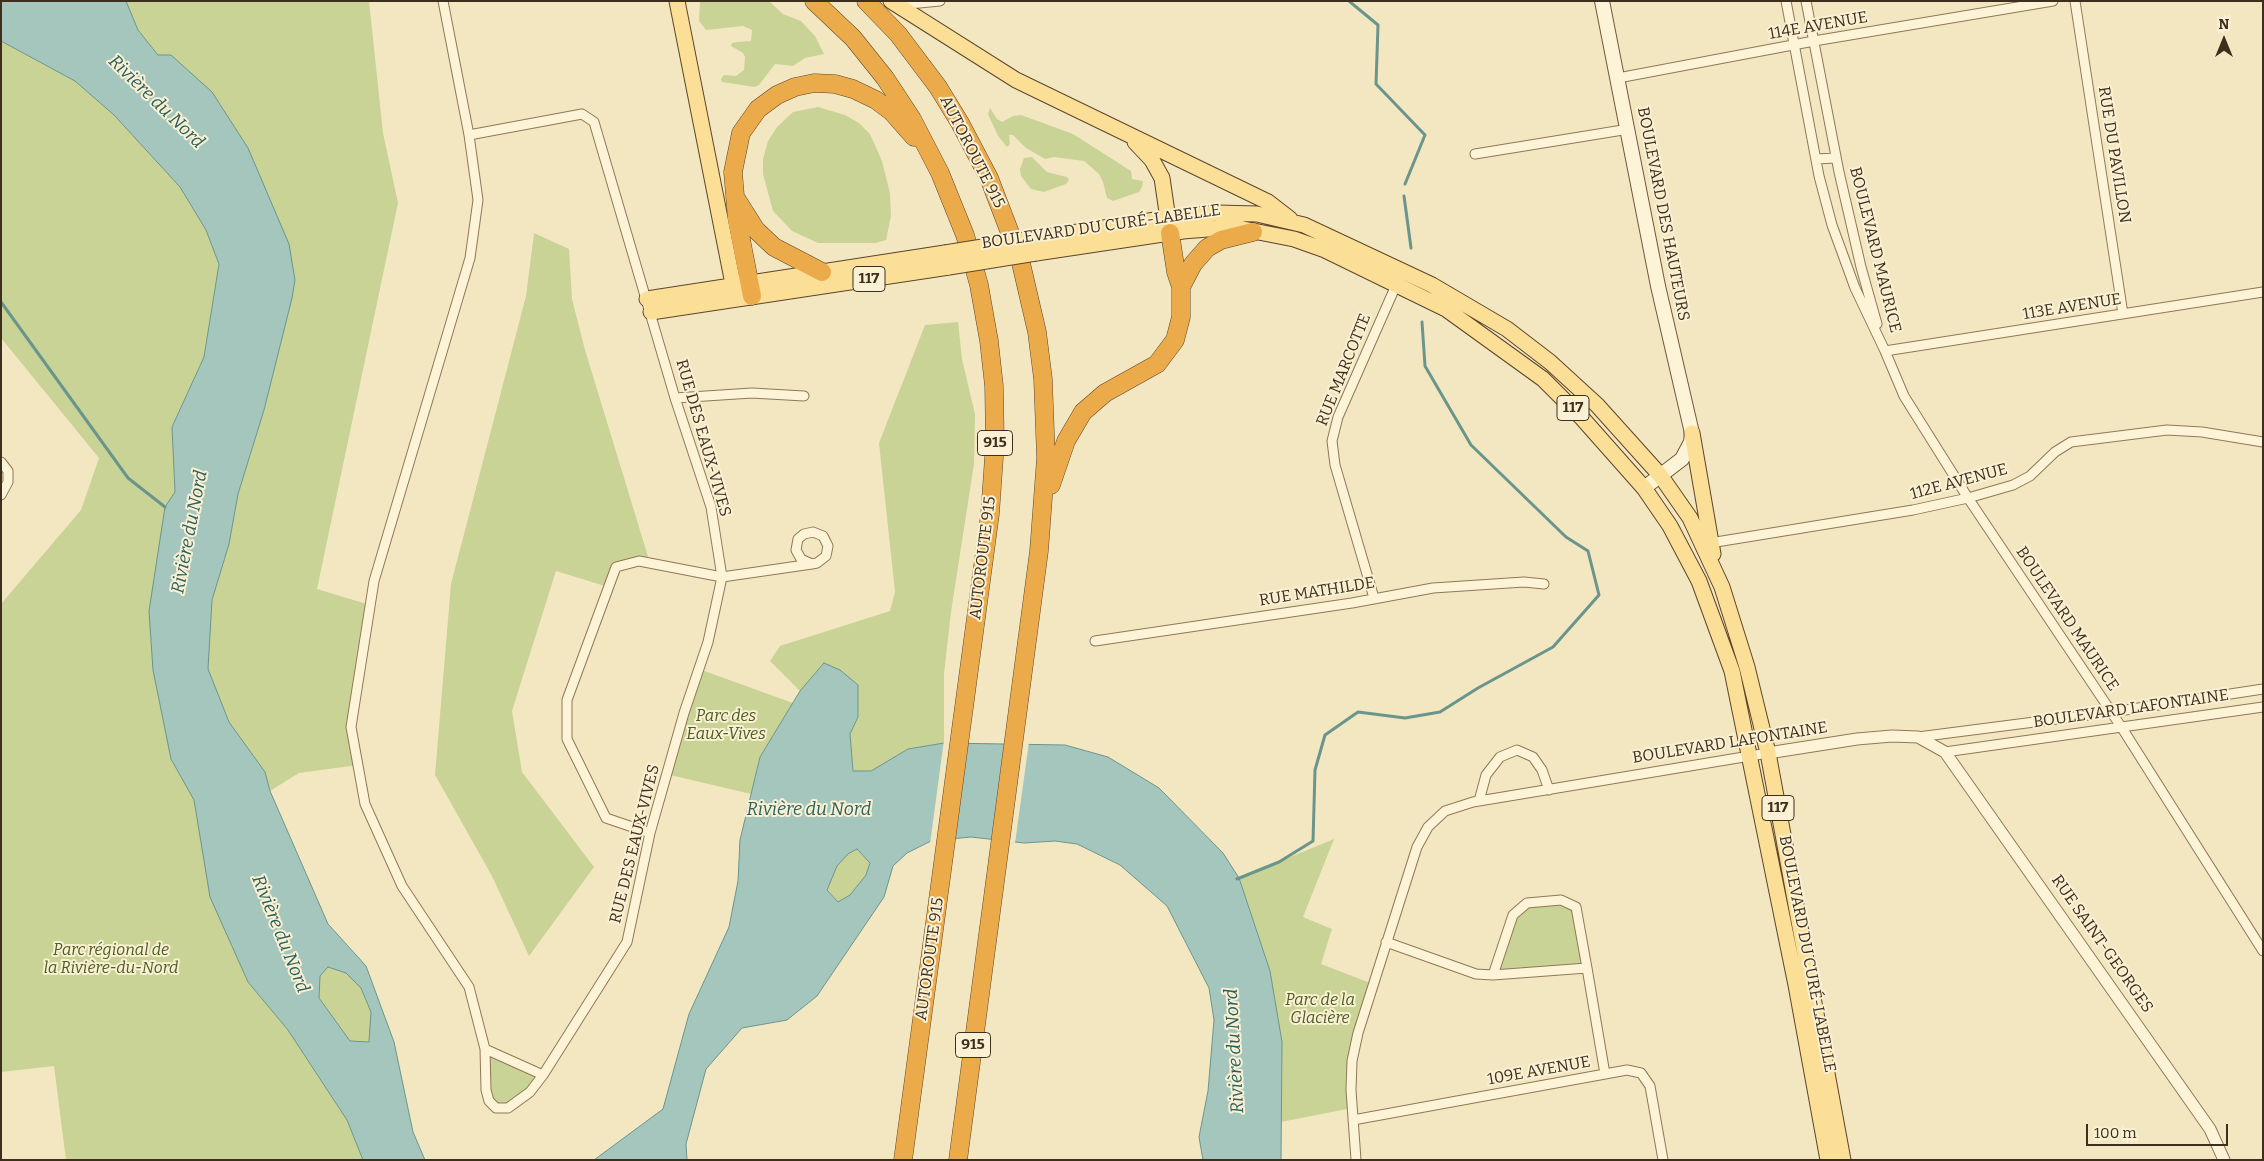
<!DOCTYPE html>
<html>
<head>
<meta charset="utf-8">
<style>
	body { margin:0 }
	#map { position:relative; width:2264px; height:1161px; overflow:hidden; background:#f3e7c2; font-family:Bitter,serif }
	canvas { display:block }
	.frame { position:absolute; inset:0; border:2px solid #3e2e1d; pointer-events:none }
	.north { position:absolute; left:2199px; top:15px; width:50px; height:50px; -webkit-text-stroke:4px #faf0d3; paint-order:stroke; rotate:0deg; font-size:14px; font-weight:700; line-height:20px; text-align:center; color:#3e2e1d }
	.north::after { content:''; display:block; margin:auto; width:18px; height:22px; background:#3e2e1d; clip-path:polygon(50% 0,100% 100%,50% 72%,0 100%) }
	.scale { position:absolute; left:2086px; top:1124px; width:142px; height:22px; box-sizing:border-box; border:2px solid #3e2e1d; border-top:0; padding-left:6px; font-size:15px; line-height:18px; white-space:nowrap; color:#3e2e1d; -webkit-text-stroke:4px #faf0d3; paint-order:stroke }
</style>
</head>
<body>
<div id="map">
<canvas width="2264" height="1161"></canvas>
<div class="frame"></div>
<div class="north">N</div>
<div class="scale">100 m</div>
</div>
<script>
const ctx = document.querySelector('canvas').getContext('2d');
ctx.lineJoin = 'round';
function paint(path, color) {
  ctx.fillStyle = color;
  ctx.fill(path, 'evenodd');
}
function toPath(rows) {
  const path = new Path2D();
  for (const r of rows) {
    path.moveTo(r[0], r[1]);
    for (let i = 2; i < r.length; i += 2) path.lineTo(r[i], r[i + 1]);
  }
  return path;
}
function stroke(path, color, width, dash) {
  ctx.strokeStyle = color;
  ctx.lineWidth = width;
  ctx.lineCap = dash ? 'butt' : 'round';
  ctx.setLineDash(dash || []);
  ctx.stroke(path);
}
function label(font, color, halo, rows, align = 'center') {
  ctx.font = font + ' Bitter,serif';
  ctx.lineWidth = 4;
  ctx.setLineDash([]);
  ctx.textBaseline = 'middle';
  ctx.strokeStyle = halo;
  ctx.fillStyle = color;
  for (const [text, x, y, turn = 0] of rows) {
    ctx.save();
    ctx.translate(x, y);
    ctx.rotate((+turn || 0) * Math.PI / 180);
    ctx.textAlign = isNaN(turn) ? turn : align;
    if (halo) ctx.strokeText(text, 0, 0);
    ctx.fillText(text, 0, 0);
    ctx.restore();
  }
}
const green = toPath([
	[125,1,369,1,383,133,398,203,317,589,370,605,351,727,358,765,299,773,270,791,265,772,229,722,207,669,212,600,229,544,238,494,264,410,295,280,171,55,158,55,138,30],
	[700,1,769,1,783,14,801,21,815,36,824,54,805,58,793,66,775,64,759,85,754,87,722,82,721,79,724,75,736,76,744,70,745,57,743,53,731,46,732,43,737,42,751,41,752,30,743,26,706,30,699,21],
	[1,41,75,81,114,115,180,187,206,230,219,264,204,357,172,427,175,492,165,507,171,759,194,800,211,897,248,982,288,1030,347,1120,363,1160,66,1160,54,1066,1,1072,1,604,81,510,99,458,1,338],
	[818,107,845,115,859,123,870,134,882,161,890,193,891,216,886,240,876,243,818,243,792,231,773,211,763,174,763,159,768,141,777,127,793,112],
	[990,108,997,119,1002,122,1013,116,1021,115,1073,134,1131,171,1132,179,1143,181,1142,187,1139,192,1113,201,1107,198,1103,182,1099,174,1084,161,1054,157,1045,159,1026,148,1013,135,1009,135,1010,144,1007,147,998,136,988,114],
	[1032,157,1047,172,1067,177,1069,180,1066,184,1044,192,1031,189,1021,176,1020,169,1024,158],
	[534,233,569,249,572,299,585,350,650,563,615,567,608,587,556,571,512,711,522,772,594,867,529,956,492,876,435,775,451,584,526,296],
	[958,322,962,359,975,414,974,464,951,612,944,674,944,743,908,749,871,771,853,771,850,734,858,717,824,663,800,691,770,661,780,646,890,611,895,592,879,443,925,325],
	[699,669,793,703,760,756,751,794,666,774],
	[1334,839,1303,917,1332,929,1321,964,1373,984,1358,1033,1352,1108,1281,1122,1282,1042,1270,971,1239,878],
	[857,849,870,863,866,875,850,895,838,902,827,889,836,866,848,854],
	[1561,900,1576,907,1587,968,1493,975,1513,915,1527,903],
	[328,967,346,973,361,988,371,1012,370,1042,350,1041,319,998,320,976],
	[485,1049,543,1075,508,1108,489,1101]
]);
const water = toPath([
	[1,1,126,1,138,30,158,55,171,55,212,92,248,148,289,244,295,280,292,298,264,410,238,494,229,544,212,600,208,669,229,722,265,772,270,791,328,924,366,966,394,1042,413,1132,425,1160,363,1160,347,1120,288,1030,248,982,210,897,194,800,171,759,153,670,149,611,165,507,175,492,172,427,204,357,219,264,206,230,180,187,114,115,75,81,1,41,1,1],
	[328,967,346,973,361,988,371,1012,369,1042,350,1041,319,998,320,976,328,967],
	[824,663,840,670,858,685,858,717,850,734,853,771,871,771,908,749,944,743,1065,745,1108,757,1159,788,1223,853,1239,878,1270,971,1282,1042,1281,1160,1203,1160,1199,1137,1208,1091,1214,1020,1209,988,1167,906,1120,865,1077,844,1055,841,1024,843,971,837,931,841,907,853,893,866,884,897,817,996,787,1020,742,1028,706,1069,686,1144,687,1160,594,1160,663,1109,689,1014,729,927,738,881,740,840,760,757,800,691,824,663],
	[857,849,870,863,866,875,850,895,838,902,827,890,837,866,848,854,857,849]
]);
const pier = toPath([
	[944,740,967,741,941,842,930,844],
	[1007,742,1029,742,1015,843,993,840]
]);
const stream = toPath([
	[1349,1,1378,25,1376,84,1425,135,1405,184],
	[1404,196,1411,248],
	[1,302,128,478,165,507],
	[1237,879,1279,862,1313,841,1315,770,1325,735,1358,712,1405,718,1440,712,1478,688,1553,647,1599,595,1588,551,1566,537,1471,445,1425,366,1422,322]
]);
const minor = toPath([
	[443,1,469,135,478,200,470,258,374,581,351,727,365,804,402,886,469,987,485,1049,543,1075,627,942,650,833,684,713,708,642,722,577,711,507,675,398,594,122,582,114,469,135],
	[1786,1,1819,176,1832,225,1855,288,1885,351,1904,396,1968,498,2122,728,2263,951],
	[1806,1,1839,172,1861,267,1877,324],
	[2075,1,2123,314],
	[909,4,940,1],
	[1618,78,1814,41,2053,1],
	[1475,154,1629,129],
	[1816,159,1836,158],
	[1885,351,2263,292],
	[675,398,752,393,804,396],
	[1,462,8,471,8,482,1,495],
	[1710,543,1913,510,1968,498,2013,485,2030,476,2055,452,2071,442,2167,430,2202,432,2263,442],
	[1374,598,1335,465,1332,441,1338,417,1397,283],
	[1095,641,1352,603,1433,588,1524,582,1544,584],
	[1918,737,2112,712,2263,689],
	[1945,752,2263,707],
	[1479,801,1486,775,1500,757,1517,750,1533,757,1542,770,1549,790],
	[650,833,606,818,567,739,567,700,616,567,639,561,722,577,812,564,817,563,826,556,828,546,823,536,813,532,804,534,798,539,796,550,801,559,812,564],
	[1386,942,1476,974,1493,975,1587,968,1605,1074],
	[1493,975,1513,915,1527,903,1561,900,1576,907,1587,968],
	[485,1049,486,1090,489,1101,496,1108,508,1108,530,1092,543,1075],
	[1353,1120,1627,1070,1641,1073,1650,1086,1663,1160],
	[1356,1160,1351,1090,1352,1061,1358,1033,1417,847,1428,827,1445,811,1473,802,1768,753]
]);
const tertiary = toPath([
	[1768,753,1857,739,1892,736,1918,737,1945,752,2210,1129,2224,1160]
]);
const secondary = toPath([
	[1602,1,1658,286,1692,433,1691,442,1682,459,1644,488]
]);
const primary = toPath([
	[677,1,736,299],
	[891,1,1016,80,1268,202,1290,219],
	[1135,142,1152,160,1162,178,1169,226],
	[1033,239,1168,218,1217,213,1257,214,1304,225,1432,285,1507,329,1550,362,1597,405,1660,475,1690,518,1722,587,1747,667,1768,753,1843,1160],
	[1036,253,1183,231,1233,227,1294,239,1325,250,1446,309,1543,379,1582,418,1644,488,1670,526,1699,581,1732,671,1796,985,1828,1160],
	[647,299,945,253],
	[651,312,949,267],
	[1692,433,1713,554]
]);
const motorway = toPath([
	[814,1,853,38,885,78,912,119,940,173,965,235,979,285,989,341,994,386,995,443,990,514,903,1160],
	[866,1,898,34,938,87,960,123,989,178,1020,259,1037,332,1043,379,1046,458,1039,551,958,1160],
	[737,200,756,230,774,247,822,272],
	[1181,287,1193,264,1207,248,1221,240,1253,232],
	[752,296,737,219,733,172,741,133,758,109,777,95,795,87,814,83,835,84,853,89,876,100,892,112,914,137],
	[1051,485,1066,441,1083,412,1105,393,1157,364,1175,340,1181,317,1181,287,1176,272,1170,233]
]);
const primaryBridge = toPath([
	[945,253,1033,239],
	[949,267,1036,253]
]);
const shields = [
	[869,279,32],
	[1573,408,32],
	[995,443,35],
	[1778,808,32],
	[973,1045,35]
];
const shieldNames = [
	["117",869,279],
	["117",1573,408],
	["915",995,443],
	["117",1778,808],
	["915",973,1045]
];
const streetNames = [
	["114E AVENUE",1818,26,-10],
	["AUTOROUTE 915",972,152,63],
	["RUE DU PAVILLON",2114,155,81],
	["BOULEVARD DES HAUTEURS",1663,214,79],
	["BOULEVARD DU CURÉ-LABELLE",1101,227,-8],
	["BOULEVARD MAURICE",1875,250,76],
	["113E AVENUE",2072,307,-9],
	["RUE MARCOTTE",1344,370,-68],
	["RUE DES EAUX-VIVES",703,438,74],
	["112E AVENUE",1959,482,-15],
	["AUTOROUTE 915",983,558,-83],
	["RUE MATHILDE",1317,592,-9],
	["BOULEVARD MAURICE",2067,619,56],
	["BOULEVARD LAFONTAINE",2131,709,-8],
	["BOULEVARD LAFONTAINE",1730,743,-9],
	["RUE DES EAUX-VIVES",635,844,-76],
	["RUE SAINT-GEORGES",2102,944,55],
	["BOULEVARD DU CURÉ-LABELLE",1807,954,79],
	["AUTOROUTE 915",930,959,-82],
	["109E AVENUE",1539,1071,-10]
];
const parkNames = [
	["Parc des",726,717],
	["Eaux-Vives",726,735],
	["Parc régional de",111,951],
	["la Rivière-du-Nord",111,969],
	["Parc de la",1320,1001],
	["Glacière",1320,1019]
];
const waterNames = [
	["Rivière du Nord",156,102,44],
	["Rivière du Nord",190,532,-79],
	["Rivière du Nord",809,810],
	["Rivière du Nord",280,934,68],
	["Rivière du Nord",1235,1051,-93]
];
paint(green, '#c9d395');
paint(water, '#a5c6bd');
stroke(water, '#6a958c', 1);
paint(pier, '#f3e7c2');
stroke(stream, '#6a958c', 3);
stroke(minor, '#907857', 11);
stroke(tertiary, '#907857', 13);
stroke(secondary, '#72583a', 16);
stroke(primary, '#5d452b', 17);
stroke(motorway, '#5d452b', 19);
stroke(minor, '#fdf3d7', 9);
stroke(tertiary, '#fdf3d7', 11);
stroke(secondary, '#fdf3d7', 14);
stroke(primary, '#fbdf96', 15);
stroke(motorway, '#ecab4a', 18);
stroke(primaryBridge, '#5d452b', 17, []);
stroke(primaryBridge, '#fbdf96', 15);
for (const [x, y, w] of shields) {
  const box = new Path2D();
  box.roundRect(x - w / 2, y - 12.5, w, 25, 4);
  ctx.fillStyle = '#faf0d3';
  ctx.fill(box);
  stroke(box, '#3e2e1d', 1);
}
label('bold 15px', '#3e2e1d', null, shieldNames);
label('16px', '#3e2e1d', '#faf0d3', streetNames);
label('italic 16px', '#4b5d21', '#faf0d3', parkNames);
label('italic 18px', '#2a605e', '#faf0d3', waterNames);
</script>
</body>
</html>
